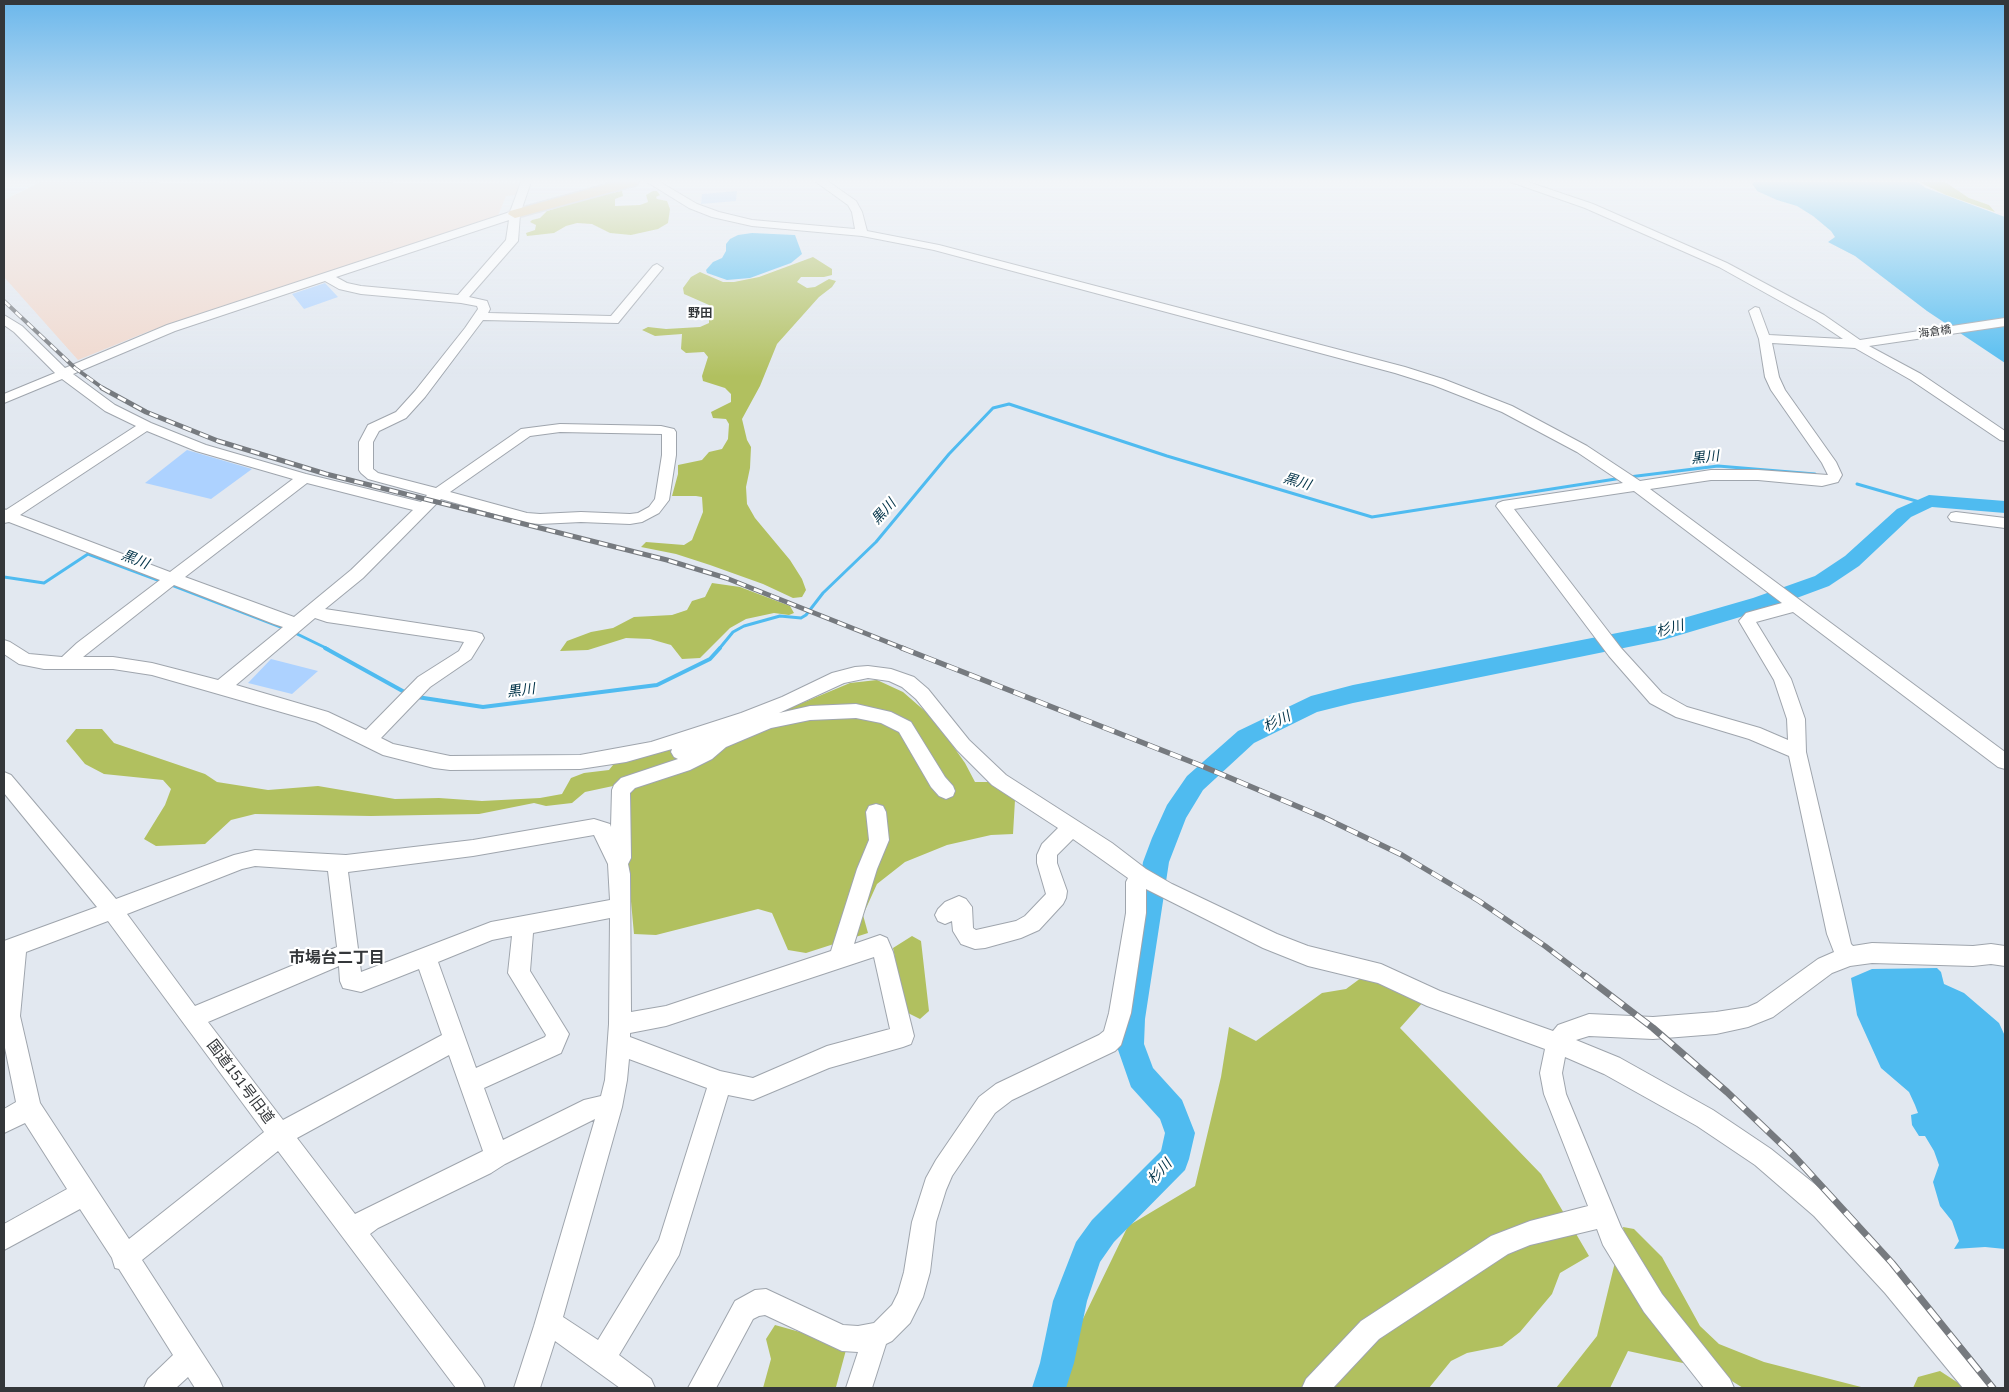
<!DOCTYPE html>
<html>
<head>
<meta charset="utf-8">
<style>
	body { margin:0 }
	#map { position:relative; width:2009px; height:1392px; overflow:hidden; background:#e2e8f0; font-family:Arial,sans-serif }
	canvas { display:block }
	.frame { position:absolute; inset:0; border:5px solid #34373a; pointer-events:none }
</style>
</head>
<body>
<div id="map">
<canvas width="2009" height="1392"></canvas>
<div class="frame"></div>
</div>
<script>
const ctx = document.querySelector('canvas').getContext('2d');
ctx.lineJoin = 'round';
function paint(path, color) {
  ctx.fillStyle = color;
  ctx.fill(path, 'evenodd');
}
function toPath(rows) {
  const path = new Path2D();
  for (const r of rows) {
    path.moveTo(r[0], r[1]);
    for (let i = 2; i < r.length; i += 2) path.lineTo(r[i], r[i + 1]);
  }
  return path;
}
function stroke(path, color, width, dash) {
  ctx.strokeStyle = color;
  ctx.lineWidth = width;
  ctx.lineCap = dash ? 'butt' : 'round';
  ctx.setLineDash(dash || []);
  ctx.stroke(path);
}
function label(font, color, halo, rows, align = 'center') {
  ctx.font = font + ' Arial,"Noto Sans JP",sans-serif';
  ctx.lineWidth = 4.5;
  ctx.setLineDash([]);
  ctx.textBaseline = 'middle';
  ctx.strokeStyle = halo;
  ctx.fillStyle = color;
  for (const [text, x, y, turn = 0] of rows) {
    ctx.save();
    ctx.translate(x, y);
    ctx.rotate((+turn || 0) * Math.PI / 180);
    ctx.textAlign = isNaN(turn) ? turn : align;
    if (halo) ctx.strokeText(text, 0, 0);
    ctx.fillText(text, 0, 0);
    ctx.restore();
  }
}
const industrial = toPath([
	[41,182,512,183,522,182,518,195,506,196,498,216,147,332,78,360,4,277,4,200]
]);
const forest = toPath([
	[1919,182,1945,182,1969,198,1989,205,1995,212,1946,195],
	[622,191,623,196,615,199,615,206,640,205,648,202,646,195,653,191,657,191,660,195,656,197,657,199,667,201,670,209,668,223,658,229,631,235,610,233,592,224,577,223,566,226,554,233,527,236,526,233,535,230,536,225,530,222,532,220,540,218,547,211,600,195],
	[813,257,832,269,832,275,824,277,801,277,797,282,807,288,815,287,829,279,836,281,832,287,819,297,777,344,760,386,742,419,747,440,751,447,750,468,746,487,747,504,755,518,790,560,802,579,806,590,802,597,793,598,763,584,710,565,676,554,641,547,646,542,684,545,692,540,703,512,702,497,696,496,672,496,678,474,678,465,702,460,709,452,722,449,728,439,729,424,726,419,713,418,711,412,731,402,731,394,725,388,703,381,702,376,708,357,704,352,686,353,681,349,682,334,655,336,642,330,648,327,666,329,700,327,709,323,709,305,684,294,683,288,691,277,700,272,723,282,734,282,759,277],
	[712,583,740,587,790,606,794,613,789,615,774,613,746,619,730,628,700,658,682,659,671,645,650,639,626,638,588,650,560,651,567,641,591,632,613,628,634,617,672,615,687,610,692,601,705,597],
	[877,680,903,692,934,719,965,763,975,782,989,782,1015,800,1013,834,991,835,947,845,905,862,877,884,863,915,868,933,806,953,788,950,772,913,758,909,656,935,634,934,627,858,626,792,613,786,585,792,572,803,546,806,534,803,479,814,371,816,255,814,231,820,205,844,156,846,144,839,165,805,171,789,163,780,104,774,85,764,66,741,76,729,102,729,114,743,205,774,217,782,268,790,318,786,395,799,439,798,482,801,540,798,562,794,571,778,584,773,609,770,617,760,795,706,850,683],
	[912,936,921,941,929,1011,920,1019,906,1012,893,948],
	[1365,975,1424,1001,1400,1028,1541,1174,1589,1256,1560,1273,1552,1294,1520,1332,1502,1346,1467,1353,1451,1361,1429,1388,1065,1388,1080,1325,1128,1226,1195,1186,1221,1077,1229,1027,1256,1041,1322,993,1346,989],
	[1623,1227,1634,1229,1662,1257,1700,1326,1719,1344,1764,1362,1865,1388,1743,1388,1727,1378,1662,1295,1625,1241],
	[1617,1254,1692,1365,1628,1351,1610,1388,1556,1388,1597,1336],
	[775,1325,825,1339,846,1350,836,1387,763,1388,771,1359,766,1339],
	[1940,1371,1966,1388,1913,1388,1918,1377]
]);
const water = toPath([
	[1755,182,1917,182,1926,188,2005,217,2005,363,1927,311,1855,256,1828,242,1835,237,1831,231,1813,216,1797,206,1777,200,1757,191,1752,183],
	[752,233,795,235,802,254,791,263,750,278,727,280,707,273,706,270,713,262,722,258,726,251,726,244,730,239,738,235],
	[1937,968,1941,972,1944,984,1964,993,1999,1023,2005,1036,2005,1249,1985,1247,1954,1249,1959,1241,1952,1221,1940,1206,1933,1182,1939,1165,1934,1151,1925,1136,1919,1136,1912,1125,1911,1115,1918,1113,1915,1105,1909,1092,1881,1068,1857,1015,1851,978,1872,969]
]);
const streamFar1 = toPath([
	[1629,477,1718,466,1815,474],
	[1857,484,1923,503],
	[4,577,44,583,88,554,163,582],
	[169,584,286,629],
	[293,632,328,649],
	[719,649,733,632,744,626,780,616,801,618,806,615,823,593,876,542,949,454,993,408,1009,404,1167,456,1372,517,1622,478]
]);
const stream = toPath([
	[325,648,408,694],
	[417,697,483,707,657,685,710,659,720,648]
]);
const river = toPath([
	[1929,495,2005,501,2005,513,1932,507,1911,517,1859,566,1829,586,1767,609,1663,640,1353,703,1317,712,1254,743,1203,790,1186,818,1169,862,1145,1019,1144,1044,1153,1068,1182,1100,1195,1133,1189,1159,1185,1170,1114,1242,1100,1262,1087,1301,1074,1363,1066,1388,1032,1388,1040,1363,1053,1301,1076,1242,1092,1220,1161,1151,1165,1133,1160,1119,1131,1087,1116,1044,1117,1019,1143,862,1152,838,1167,805,1187,776,1238,731,1311,696,1353,685,1663,624,1753,598,1815,576,1845,556,1897,509,1929,495]
]);
const building = toPath([
	[737,191,736,201,701,204,702,194],
	[325,283,338,297,304,309,292,294],
	[187,450,194,452,252,469,211,499,145,483],
	[271,659,318,671,292,694,248,683]
]);
const minor = toPath([
	[521,182,531,182,520,214,518,241,469,297,487,301,490,309,488,313,611,316,653,266,657,264,663,268,618,323,483,320,425,397,406,418,379,431,373,442,373,469,378,473,436,488,521,429,560,424,661,426,674,429,676,432,676,455,669,500,659,513,642,522,630,524,581,522,540,524,527,523,441,499,363,578,325,609,476,632,482,634,484,638,471,659,430,687,381,738,393,744,450,756,580,755,651,742,741,713,782,697,832,673,855,667,868,666,891,669,914,677,928,689,969,740,1006,775,1112,843,1146,869,1172,884,1277,934,1308,946,1381,964,1440,991,1553,1031,1558,1025,1589,1014,1653,1017,1716,1012,1748,1007,1757,1003,1818,959,1834,952,1827,934,1789,756,1749,739,1676,717,1650,703,1609,656,1496,506,1498,503,1503,501,1623,483,1577,452,1502,412,1433,385,1395,373,934,250,862,236,752,226,712,217,689,208,647,182,660,182,697,204,719,212,752,220,855,229,852,212,848,205,816,182,829,182,856,201,862,212,867,231,939,245,1405,367,1443,379,1512,406,1587,446,1640,481,1711,470,1758,470,1828,475,1822,463,1771,390,1765,377,1759,339,1749,311,1755,307,1759,308,1769,335,1843,339,1816,321,1719,267,1585,208,1511,182,1528,182,1593,204,1727,263,1824,315,1860,340,2005,318,2005,326,1869,346,1921,374,2005,431,2005,441,2000,440,1911,380,1855,348,1772,343,1779,377,1785,390,1836,462,1842,475,1838,482,1822,486,1758,480,1711,480,1650,489,2005,752,2005,769,1998,767,1793,612,1756,622,1791,679,1805,719,1806,752,1851,944,1853,946,1872,943,1973,946,1991,944,2005,946,2005,966,1991,964,1973,966,1872,963,1850,966,1832,973,1773,1017,1748,1027,1716,1034,1653,1039,1589,1036,1576,1040,1620,1058,1713,1110,1771,1149,1832,1198,1903,1275,1989,1379,1993,1388,1963,1388,1885,1293,1814,1216,1755,1165,1697,1126,1604,1074,1565,1057,1562,1073,1566,1094,1621,1227,1662,1294,1730,1379,1734,1388,1704,1388,1644,1312,1603,1245,1597,1229,1530,1245,1508,1254,1379,1339,1333,1388,1302,1388,1306,1379,1361,1321,1491,1236,1530,1221,1588,1206,1544,1094,1540,1073,1545,1049,1427,1006,1378,983,1308,966,1263,948,1146,889,1146,913,1131,1013,1121,1045,1115,1051,1012,1100,995,1113,952,1176,946,1190,936,1222,930,1272,923,1297,910,1323,892,1341,886,1344,872,1388,846,1388,858,1352,842,1351,765,1315,759,1316,753,1319,716,1388,688,1388,735,1301,755,1290,766,1289,843,1325,858,1326,874,1323,892,1305,898,1293,904,1272,912,1222,926,1178,936,1160,979,1097,996,1084,1099,1035,1104,1031,1109,1013,1126,913,1126,882,1128,878,1073,839,1057,855,1057,863,1067,891,1066,898,1063,904,1039,930,1021,938,985,948,975,949,961,944,953,931,952,921,945,924,938,921,935,915,938,909,945,902,959,896,966,899,972,907,973,928,976,930,1016,921,1025,916,1046,894,1037,863,1037,855,1042,844,1058,828,992,785,957,750,916,699,902,687,889,681,868,678,844,683,779,713,810,706,856,704,891,712,911,722,945,777,953,786,955,791,953,796,946,799,939,796,931,787,899,732,881,723,856,718,810,720,771,728,726,747,712,759,690,770,635,788,630,793,631,858,628,864,630,874,631,1012,666,1006,831,951,857,869,869,840,866,812,869,806,876,804,883,806,886,812,889,840,877,869,854,944,880,935,887,938,893,952,914,1036,911,1044,903,1047,829,1068,753,1100,728,1095,679,1255,619,1355,651,1379,655,1388,620,1388,555,1341,540,1388,514,1388,534,1326,595,1119,505,1164,491,1173,378,1228,370,1234,481,1379,485,1388,456,1388,278,1151,142,1260,219,1379,223,1388,195,1388,188,1377,176,1388,144,1388,148,1379,173,1355,119,1269,115,1268,112,1258,80,1209,4,1250,4,1224,67,1189,25,1123,4,1133,4,1109,16,1102,4,1043,4,941,97,907,4,793,4,772,11,775,116,899,234,855,255,850,346,855,473,840,594,819,610,824,611,827,612,790,614,785,621,778,678,759,674,757,671,752,672,749,626,762,580,769,450,770,434,768,383,755,316,722,152,675,113,669,44,669,19,664,4,654,4,640,10,642,29,654,62,657,77,643,160,580,9,522,4,523,4,509,6,510,136,426,105,411,62,379,4,403,4,394,55,373,14,332,4,325,4,315,22,326,65,368,167,325,510,212,521,182],
	[509,220,506,240,458,295,361,286,347,283,336,277,509,220],
	[325,281,339,289,361,294,461,303,477,306,478,309,465,328,415,391,396,412,368,425,359,442,359,470,361,473,368,479,427,495,421,502,306,474,206,445,151,423,115,405,73,374,175,331,325,281],
	[147,431,196,451,293,479,170,572,20,515,147,431],
	[560,432,662,434,662,455,655,499,649,507,638,513,630,514,581,512,540,514,527,513,450,492,530,436,560,432],
	[307,483,413,510,351,570,294,617,185,577,307,483],
	[1634,491,1782,603,1746,613,1739,621,1774,680,1787,719,1788,740,1760,728,1687,707,1662,693,1621,648,1514,509,1634,491],
	[174,585,274,624,283,627,218,680,152,663,113,657,83,657,174,585],
	[315,618,327,622,464,642,459,651,418,677,366,730,328,712,236,685,315,618],
	[594,835,608,864,610,900,491,922,361,972,348,872,473,856,594,835],
	[255,866,328,871,337,947,195,1006,127,914,242,869,255,866],
	[610,918,609,1024,605,1080,601,1096,584,1100,503,1140,484,1088,561,1053,569,1034,530,971,533,933,610,918],
	[108,921,264,1132,129,1239,40,1103,20,1016,26,952,108,921],
	[512,936,508,973,546,1035,545,1037,476,1068,438,962,492,940,512,936],
	[874,957,890,1029,827,1046,753,1078,720,1071,630,1037,630,1033,666,1026,874,957],
	[339,966,340,981,343,988,361,992,419,969,442,1035,283,1120,208,1022,339,966],
	[449,1055,483,1151,355,1214,297,1138,449,1055],
	[629,1059,707,1088,659,1240,598,1340,563,1317,622,1107,627,1080,629,1059],
	[1956,512,2005,518,2005,528,1951,521,1948,517,1951,513,1956,512]
]);
const major = toPath([
	[615,182,638,182,637,185,515,218,508,214,510,211,615,182]
]);
const railFar3 = toPath([
	[4,301,75,368,104,389]
]);
const railFar2 = toPath([
	[102,388,146,412,218,441,326,474,667,560,726,578,905,649]
]);
const railFar1 = toPath([
	[902,648,1202,766,1325,818,1402,855,1479,901,1545,946,1587,978]
]);
const rail = toPath([
	[1585,976,1653,1028,1727,1092,1794,1156,1892,1263,1993,1388]
]);
const farStreetnames = [
	["海倉橋",1935,332,-8]
];
const farQuarternames = [
	["野田",700,314]
];
const waterNames = [
	["黒川",1705,458,-6],
	["黒川",1297,482,17],
	["黒川",884,512,-48],
	["黒川",135,560,21],
	["杉川",1670,629,-15],
	["黒川",521,691,-7],
	["杉川",1277,722,-26],
	["杉川",1160,1172,-47]
];
const nearStreetnames = [
	["国道151号旧道",240,1082,53]
];
const nearNeighbourhoodnames = [
	["市場台二丁目",337,959]
];
paint(industrial, '#f0d8cd');
paint(forest, '#b1c05f');
paint(water, '#4fbbf0');
stroke(streamFar1, '#4fbbf0', 3);
stroke(stream, '#4fbbf0', 4);
paint(river, '#4fbbf0');
paint(building, '#add2ff');
stroke(minor, '#9fa5ad', 2);
stroke(major, '#c6c7c8', 3);
paint(minor, '#fff');
paint(major, '#e3bf7f');
stroke(railFar3, '#767a7f', 4);
stroke(railFar2, '#767a7f', 5);
stroke(railFar1, '#767a7f', 5.5);
stroke(rail, '#767a7f', 7);
stroke(railFar3, '#fff', 2.5, [8]);
stroke(railFar2, '#fff', 3, [9]);
stroke(railFar1, '#fff', 4, [12]);
stroke(rail, '#fff', 5, [16]);
const sky = ctx.createLinearGradient(0, 0, 0, 377);
sky.addColorStop(0, '#6bb7eb');
sky.addColorStop(0.48, '#f2f5f8');
sky.addColorStop(1, '#f2f5f800');
ctx.fillStyle = sky;
ctx.fillRect(0, 0, 2009, 377);
label('11px', '#34373a', '#fff', farStreetnames);
label('bold 12px', '#34373a', '#fff', farQuarternames);
label('italic 14px', '#023348', '#fff', waterNames);
label('15px', '#34373a', '#fff', nearStreetnames);
label('bold 16px', '#34373a', '#fff', nearNeighbourhoodnames);
</script>
</body>
</html>
